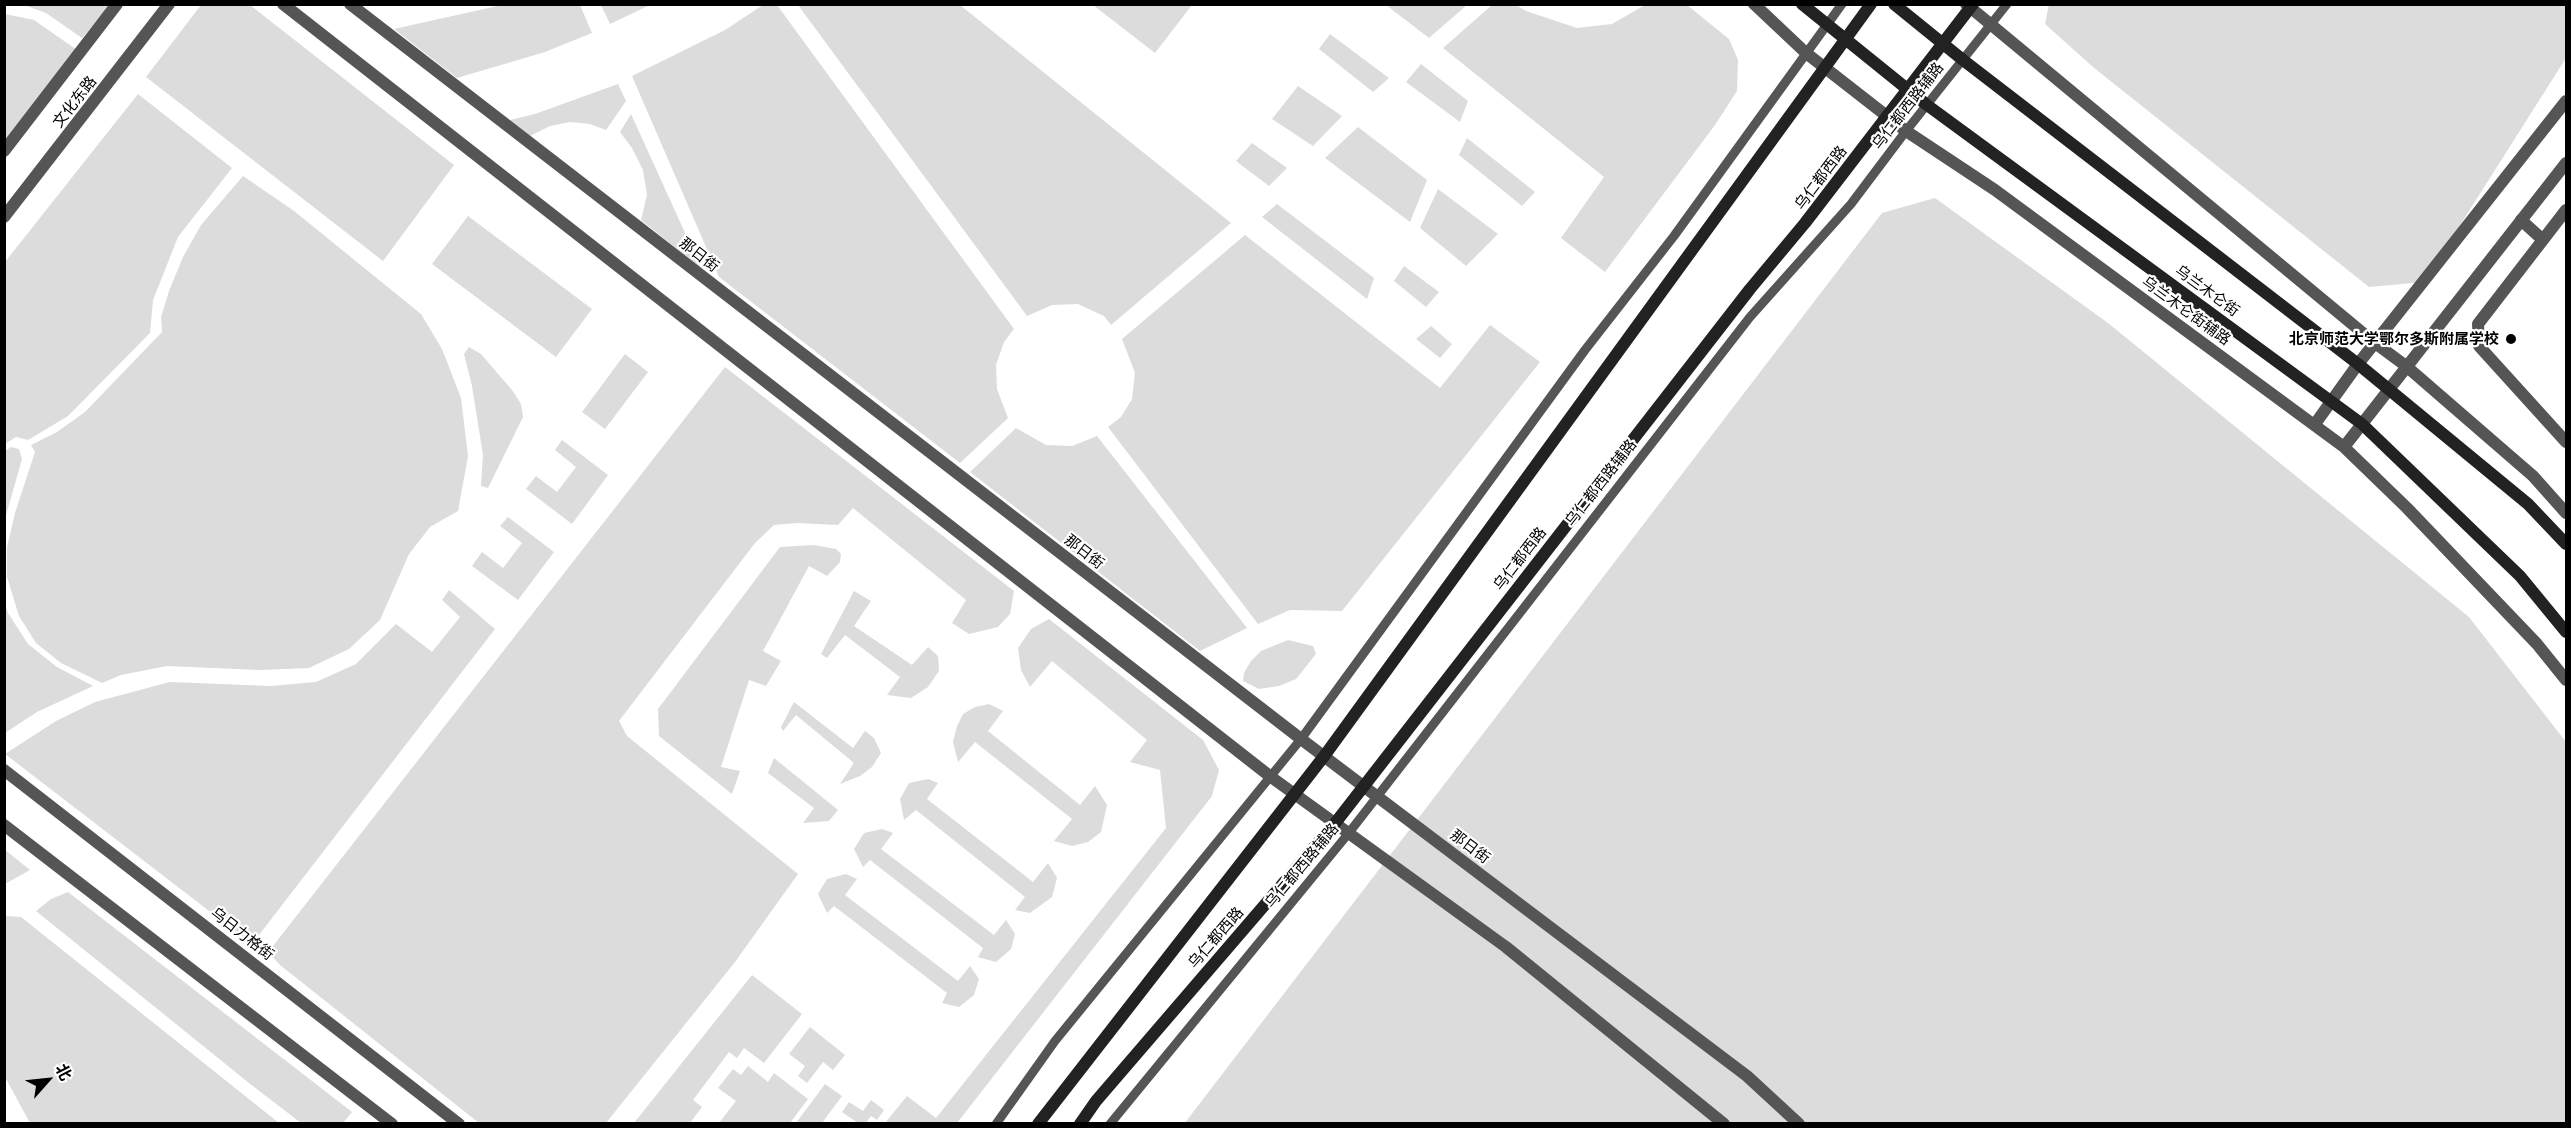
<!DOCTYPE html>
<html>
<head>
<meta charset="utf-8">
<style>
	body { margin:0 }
	#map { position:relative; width:2571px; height:1128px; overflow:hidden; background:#fff; font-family:Mulish,"Noto Sans SC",sans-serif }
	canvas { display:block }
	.frame { position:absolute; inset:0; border:6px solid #000; pointer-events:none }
	.north { position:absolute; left:18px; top:1050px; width:60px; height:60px; -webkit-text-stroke:4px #fff; paint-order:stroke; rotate:63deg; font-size:16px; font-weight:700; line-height:24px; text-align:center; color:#000 }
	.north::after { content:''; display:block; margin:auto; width:21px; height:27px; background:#000; clip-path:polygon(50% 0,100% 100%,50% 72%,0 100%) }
</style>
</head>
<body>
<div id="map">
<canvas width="2571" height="1128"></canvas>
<div class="frame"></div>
<div class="north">北</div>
</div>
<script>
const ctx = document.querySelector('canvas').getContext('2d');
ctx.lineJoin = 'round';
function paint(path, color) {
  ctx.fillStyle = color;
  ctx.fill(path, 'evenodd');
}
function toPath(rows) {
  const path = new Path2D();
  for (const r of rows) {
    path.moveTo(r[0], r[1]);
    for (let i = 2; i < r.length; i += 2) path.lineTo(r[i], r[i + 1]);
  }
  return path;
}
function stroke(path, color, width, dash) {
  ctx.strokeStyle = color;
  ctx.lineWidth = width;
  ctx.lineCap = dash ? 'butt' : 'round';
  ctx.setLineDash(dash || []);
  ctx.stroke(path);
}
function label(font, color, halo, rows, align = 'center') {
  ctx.font = font + ' Mulish,"Noto Sans SC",sans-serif';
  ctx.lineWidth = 4.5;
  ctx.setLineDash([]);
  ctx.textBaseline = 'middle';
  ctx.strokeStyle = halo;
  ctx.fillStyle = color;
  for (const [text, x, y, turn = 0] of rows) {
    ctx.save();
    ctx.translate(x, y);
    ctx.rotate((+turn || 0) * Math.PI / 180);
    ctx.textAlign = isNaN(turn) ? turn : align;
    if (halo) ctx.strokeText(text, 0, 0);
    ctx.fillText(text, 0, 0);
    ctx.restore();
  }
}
const green = toPath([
	[2049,4,2566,5,2566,58,2424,282,2369,287,2093,67,2045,24],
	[24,5,110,5,82,38,46,13],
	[201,5,250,5,454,165,383,261,146,77],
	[580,5,592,33,545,52,457,78,394,29,502,5],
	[601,5,650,5,610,24],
	[763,5,777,5,1014,329,1004,342,996,365,997,389,1008,418,960,463,719,277,632,76,725,30],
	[798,5,960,5,1231,223,1111,325,1104,316,1078,304,1052,305,1027,316],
	[1093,5,1192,5,1155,53],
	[1386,5,1467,5,1429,38],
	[1492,5,1516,5,1526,11,1577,28,1612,24,1645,5,1687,5,1729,39,1738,60,1737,91,1715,125,1605,272,1561,238,1604,177,1443,48],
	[5,14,34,20,77,50,5,144],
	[1330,34,1389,78,1373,92,1319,49],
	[1421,64,1468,101,1460,122,1406,82],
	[618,84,626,101,606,130,590,124,570,122,550,126,530,136,510,120,535,114],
	[1298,86,1342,116,1313,146,1272,119],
	[138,94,232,168,178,237,153,300,150,333,68,416,28,440,16,437,5,444,5,262],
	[631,114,701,268,641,220,647,195,643,170,632,148,620,132],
	[1358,127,1427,180,1410,222,1325,158],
	[1467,138,1535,192,1522,206,1459,155],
	[1252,143,1287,168,1269,186,1236,161],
	[243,176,294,211,421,314,442,349,461,398,468,456,458,511,430,527,409,554,380,620,349,649,309,668,260,670,167,666,121,675,102,683,61,663,36,643,19,616,7,577,7,547,15,513,35,452,31,445,57,432,85,412,162,332,161,317,169,291,183,257,201,225],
	[1438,189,1498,234,1466,266,1420,228],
	[1935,198,2108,323,2469,617,2566,742,2566,1123,1184,1124,1882,213],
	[1277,204,1374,278,1367,299,1262,217],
	[468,216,592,309,556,357,432,264],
	[1245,235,1440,388,1490,325,1540,362,1342,611,1290,610,1258,624,1108,427,1121,417,1132,399,1135,373,1122,339],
	[1404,266,1439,292,1426,307,1394,281],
	[1431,326,1452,344,1440,358,1416,339],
	[469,347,481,354,512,390,521,404,523,417,488,488,481,486,483,455,472,386,464,354],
	[625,354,648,372,605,429,582,412],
	[725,367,1014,591,1010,614,998,627,969,634,952,623,966,600,853,508,838,525,797,523,774,525,755,543,619,721,627,736,798,874,735,962,606,1123,479,1123,280,965,272,956,273,946],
	[1016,428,1046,445,1072,446,1097,436,1247,628,1200,651,970,472],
	[562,440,608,475,572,524,526,489,536,476,557,492,576,467,555,450],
	[11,447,19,449,22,459,5,519,5,451],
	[508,517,554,552,518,600,472,566,482,552,503,568,522,543,500,526],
	[814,545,836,549,841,554,840,562,827,576,809,566,763,651,781,661,766,686,749,680,721,767,740,771,732,794,659,736,658,709,780,547],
	[449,590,495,629,252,944,5,754,56,721,95,702,170,682,271,686,316,682,356,664,396,624,432,652,460,617,442,600],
	[854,591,871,601,854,626,912,665,928,647,938,656,939,671,928,687,911,698,887,695,900,677,845,635,827,658,821,654],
	[4,601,8,613,28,644,57,667,93,686,37,712,5,733],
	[1049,619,1203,740,1219,770,1212,796,957,1123,885,1123,907,1096,936,1118,1166,828,1160,770,1130,762,1147,740,1052,661,1030,687,1021,670,1018,648,1031,629],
	[1288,640,1313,646,1316,654,1296,679,1279,686,1259,689,1243,681,1244,673,1251,661,1261,651],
	[794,702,853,748,865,731,874,738,881,753,872,767,860,776,840,784,854,763,796,715,783,731,781,727],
	[989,704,1003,711,988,731,1080,805,1095,786,1107,805,1101,832,1088,842,1072,846,1054,841,1072,819,975,742,958,762,953,742,957,726,963,714,975,707],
	[774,758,838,810,829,821,803,823,814,808,768,773],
	[928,779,938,783,927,799,1033,882,1048,863,1057,878,1052,897,1030,913,1015,910,1025,897,916,810,904,820,900,799,909,783],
	[882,829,893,833,881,849,994,935,1006,920,1015,934,1011,949,996,962,978,957,983,948,870,860,863,867,854,849,864,833],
	[4,849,30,870,5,884,4,884],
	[846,874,857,879,845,895,958,981,970,966,979,979,974,995,959,1007,942,1003,947,993,834,906,827,913,818,894,827,879],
	[68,892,352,1112,343,1123,301,1123,249,1083,36,911,51,899],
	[4,916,21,917,279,1123,30,1123,5,1077],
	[752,975,802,1014,764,1063,744,1048,737,1058,729,1052,693,1100,702,1107,690,1123,634,1123],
	[810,1027,845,1055,833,1070,823,1062,807,1083,798,1076,805,1066,789,1054],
	[748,1066,768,1082,774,1073,808,1099,790,1123,719,1123,736,1101,718,1088,733,1069,741,1075],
	[825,1084,842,1096,822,1123,796,1123],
	[871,1100,884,1110,877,1120,871,1116,866,1123,858,1123,842,1112,849,1102,863,1111]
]);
const service = toPath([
	[996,1124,1055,1041,1301,739,1585,350,1674,236,1842,4],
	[1110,1124,1348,834,1750,317,1851,204,1906,131,2007,4]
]);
const minor = toPath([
	[2566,210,2478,324,2479,346,2566,442],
	[2521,220,2543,240]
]);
const tertiary = toPath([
	[283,4,1271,777,1506,947,1724,1124],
	[350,4,1301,739,1747,1076,1799,1124],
	[1754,4,1806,53,1906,131,1995,190,2344,447,2407,508,2537,644,2566,680],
	[1966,4,2375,343,2406,366,2533,476,2566,513],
	[4,151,117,4],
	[4,217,169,4],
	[2315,424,2358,364,2566,101],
	[2344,447,2566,163],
	[4,770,459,1124],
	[4,825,392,1124]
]);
const secondary = toPath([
	[1802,4,1927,105,2362,424,2520,576,2566,632],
	[1894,4,1963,60,2358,364,2528,504,2566,544],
	[1038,1124,1325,755,1871,4],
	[1080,1124,1096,1101,1336,822,1750,289,1805,223,1973,4]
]);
const markers = [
	[2511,339,6,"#000"]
];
const streetNames = [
	["文化东路",75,102,-52],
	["乌仁都西路辅路",1908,106,-52],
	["乌仁都西路",1821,178,-53],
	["那日街",699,255,38],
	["乌兰木仑街",2207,291,36],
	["乌兰木仑街辅路",2186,311,36],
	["乌仁都西路辅路",1601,483,-52],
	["那日街",1084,552,38],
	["乌仁都西路",1520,559,-52],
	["那日街",1470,847,37],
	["乌仁都西路辅路",1302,866,-50],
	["乌日力格街",242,934,38],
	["乌仁都西路",1216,938,-49]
];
const poiNames = [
	["北京师范大学鄂尔多斯附属学校",2499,339]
];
paint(green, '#dcdcdc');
stroke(service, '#555', 9);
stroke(minor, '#555', 12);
stroke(tertiary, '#555', 12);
stroke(secondary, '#222', 12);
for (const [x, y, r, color] of markers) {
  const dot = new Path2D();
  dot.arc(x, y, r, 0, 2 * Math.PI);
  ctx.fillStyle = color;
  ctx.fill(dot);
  stroke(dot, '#fff', 2);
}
label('15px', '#000', '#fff', streetNames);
label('bold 15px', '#000', '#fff', poiNames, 'right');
</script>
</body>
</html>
